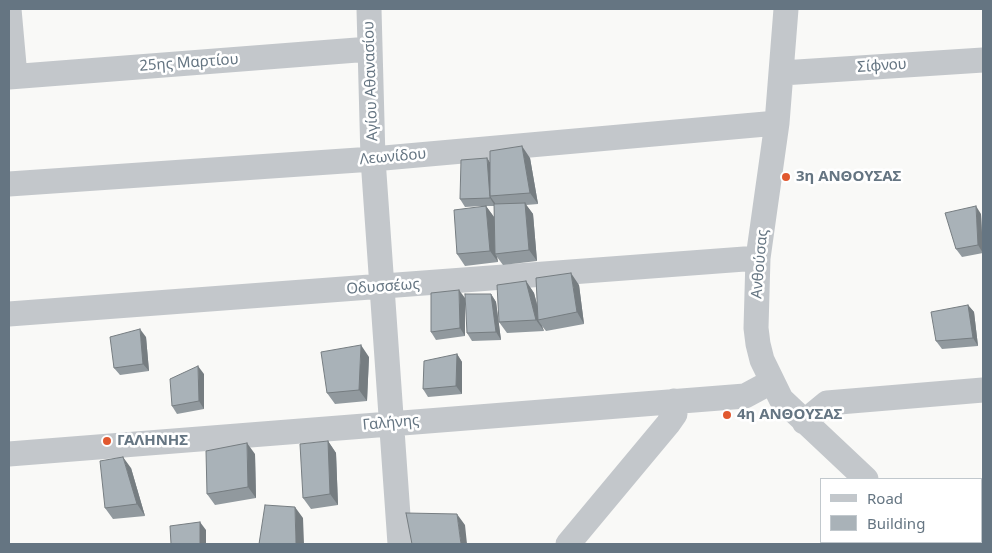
<!DOCTYPE html>
<html>
<head>
<meta charset="utf-8">
<style>
	body { margin:0 }
	#map { position:relative; width:992px; height:553px; overflow:hidden; background:#f9f9f7; font-family:"Noto Sans",sans-serif }
	canvas { display:block }
	.frame { position:absolute; inset:0; border:10px solid #657582; pointer-events:none }
	.legend { position:absolute; left:820px; top:478px; width:162px; height:65px; box-sizing:border-box; background:#fff; border:1px solid #c1c8cd; margin:0; padding:6px 9px; list-style:none; font-size:15px; color:#657582 }
	.legend li { display:flex; align-items:center; gap:10px; height:25px }
	.legend b { width:25px; border:1px solid #c1c8cd }
</style>
</head>
<body>
<div id="map">
<canvas width="992" height="553"></canvas>
<div class="frame"></div>
<ul class="legend">
<li><b style="height:6px;background:#c3c7cb"></b>Road</li>
<li><b style="height:14px;background:#a9b2b8"></b>Building</li>
</ul>
</div>
<script>
const ctx = document.querySelector('canvas').getContext('2d');
ctx.lineJoin = 'round';
function toPath(rows) {
  const path = new Path2D();
  for (const r of rows) {
    path.moveTo(r[0], r[1]);
    for (let i = 2; i < r.length; i += 2) path.lineTo(r[i], r[i + 1]);
  }
  return path;
}
function stroke(path, color, width, dash) {
  ctx.strokeStyle = color;
  ctx.lineWidth = width;
  ctx.lineCap = dash ? 'butt' : 'round';
  ctx.setLineDash(dash || []);
  ctx.stroke(path);
}
function paint(path, color) {
  ctx.fillStyle = color;
  ctx.fill(path, 'evenodd');
}
function label(font, color, halo, rows, align = 'center') {
  ctx.font = font + ' "Noto Sans",sans-serif';
  ctx.lineWidth = 5;
  ctx.setLineDash([]);
  ctx.textBaseline = 'middle';
  ctx.strokeStyle = halo;
  ctx.fillStyle = color;
  for (const [text, x, y, turn = 0] of rows) {
    ctx.save();
    ctx.translate(x, y);
    ctx.rotate((+turn || 0) * Math.PI / 180);
    ctx.textAlign = isNaN(turn) ? turn : align;
    if (halo) ctx.strokeText(text, 0, 0);
    ctx.fillText(text, 0, 0);
    ctx.restore();
  }
}
const minor = toPath([
	[9,9,15,76],
	[369,9,373,159,400,544],
	[786,9,777,123,758,258,756,328,758,344,762,360,781,399,866,479],
	[782,73,983,60],
	[9,77,370,49],
	[9,184,373,159,777,123],
	[9,314,758,258],
	[804,422,827,403,983,390],
	[9,454,745,396,771,382],
	[937,542,940,544],
	[568,544,668,424,675,414,674,401]
]);
const wall = toPath([
	[530,158,538,204,526,205,533,214,537,261,503,265,497,257,498,262,465,266,457,254,482,206,465,207,460,199,490,162],
	[486,206,494,206,494,223,494,217],
	[981,214,983,253,962,257,956,249],
	[526,281,534,293,538,308,579,285,584,324,546,331,542,326,544,331,507,333,499,322],
	[491,294,496,302,501,340,472,341,467,333],
	[465,298,465,336,436,340,431,332],
	[968,305,974,312,978,346,942,349,936,341],
	[146,337,149,371,120,375,114,368],
	[457,354,462,362,462,394,428,397,423,389],
	[369,357,367,401,335,404,327,393],
	[204,374,204,409,177,414,172,406],
	[328,441,336,453,338,505,311,509,303,498],
	[255,454,256,498,215,505,207,494],
	[131,468,145,516,113,519,105,508]
]);
const shadedWall = toPath([
	[522,146,530,158,538,204,530,193],
	[487,158,492,165,490,196,495,203,495,206,490,198],
	[525,203,533,214,537,261,529,250],
	[486,206,494,217,497,254,495,254,497,257,498,262,490,251],
	[976,206,981,214,983,253,978,245],
	[571,273,579,285,584,324,577,312],
	[526,281,534,293,541,320,538,320,542,326,544,331,536,320],
	[459,290,465,298,465,336,460,328],
	[491,294,496,302,501,340,496,332],
	[968,305,974,312,978,346,973,338],
	[140,329,146,337,149,371,143,364],
	[361,345,369,357,367,401,359,390],
	[457,354,462,362,462,394,456,386],
	[198,366,204,374,204,409,199,401],
	[328,441,336,453,338,505,330,494],
	[247,443,255,454,256,498,248,487],
	[123,457,131,468,145,516,137,504],
	[295,507,303,518,304,544,296,544],
	[457,514,465,525,467,544,461,544],
	[200,522,206,530,206,544,200,544]
]);
const building = toPath([
	[522,146,530,193,490,196,490,151,522,146],
	[487,158,490,198,460,199,461,160,487,158],
	[525,203,529,250,495,254,494,204,525,203],
	[486,206,490,251,457,254,454,210,486,206],
	[976,206,978,245,956,249,945,213,976,206],
	[571,273,577,312,538,320,536,278,571,273],
	[526,281,536,320,499,322,497,285,526,281],
	[459,290,460,328,431,332,431,293,459,290],
	[465,294,491,294,496,332,467,333,465,294],
	[968,305,973,338,936,341,931,312,968,305],
	[140,329,143,364,114,368,110,337,140,329],
	[361,345,359,390,327,393,321,352,361,345],
	[457,354,456,386,423,389,424,361,457,354],
	[198,366,199,401,172,406,170,379,198,366],
	[328,441,330,494,303,498,300,444,328,441],
	[247,443,248,487,207,494,206,451,247,443],
	[123,457,137,504,105,508,100,461,123,457],
	[265,505,295,507,296,544,259,544,265,505],
	[406,513,457,514,461,544,412,544,406,513],
	[200,522,200,544,171,544,170,526,200,522]
]);
const markers = [
	[786,177,5,"#e1582f"],
	[727,415,5,"#e1582f"],
	[107,441,5,"#e1582f"]
];
const streetNames = [
	["25ης Μαρτίου",189,63,-4],
	["Σίφνου",882,66,-4],
	["Αγίου Αθανασίου",371,81,-92],
	["Λεωνίδου",393,157,-5],
	["Ανθούσας",760,264,-85],
	["Οδυσσέως",383,287,-4],
	["Γαλήνης",391,423,-5]
];
const poiNames = [
	["3η ΑΝΘΟΥΣΑΣ",796,177],
	["4η ΑΝΘΟΥΣΑΣ",737,415],
	["ΓΑΛΗΝΗΣ",117,441]
];
stroke(minor, '#c3c7cb', 25);
paint(wall, '#91999e');
paint(shadedWall, '#767d81');
paint(building, '#a9b2b8');
stroke(building, '#767d81', 1);
for (const [x, y, r, color] of markers) {
  const dot = new Path2D();
  dot.arc(x, y, r, 0, 2 * Math.PI);
  ctx.fillStyle = color;
  ctx.fill(dot);
  stroke(dot, '#fff', 2);
}
label('15px', '#657582', '#fff', streetNames);
label('bold 15px', '#657582', '#fff', poiNames, 'left');
</script>
</body>
</html>
